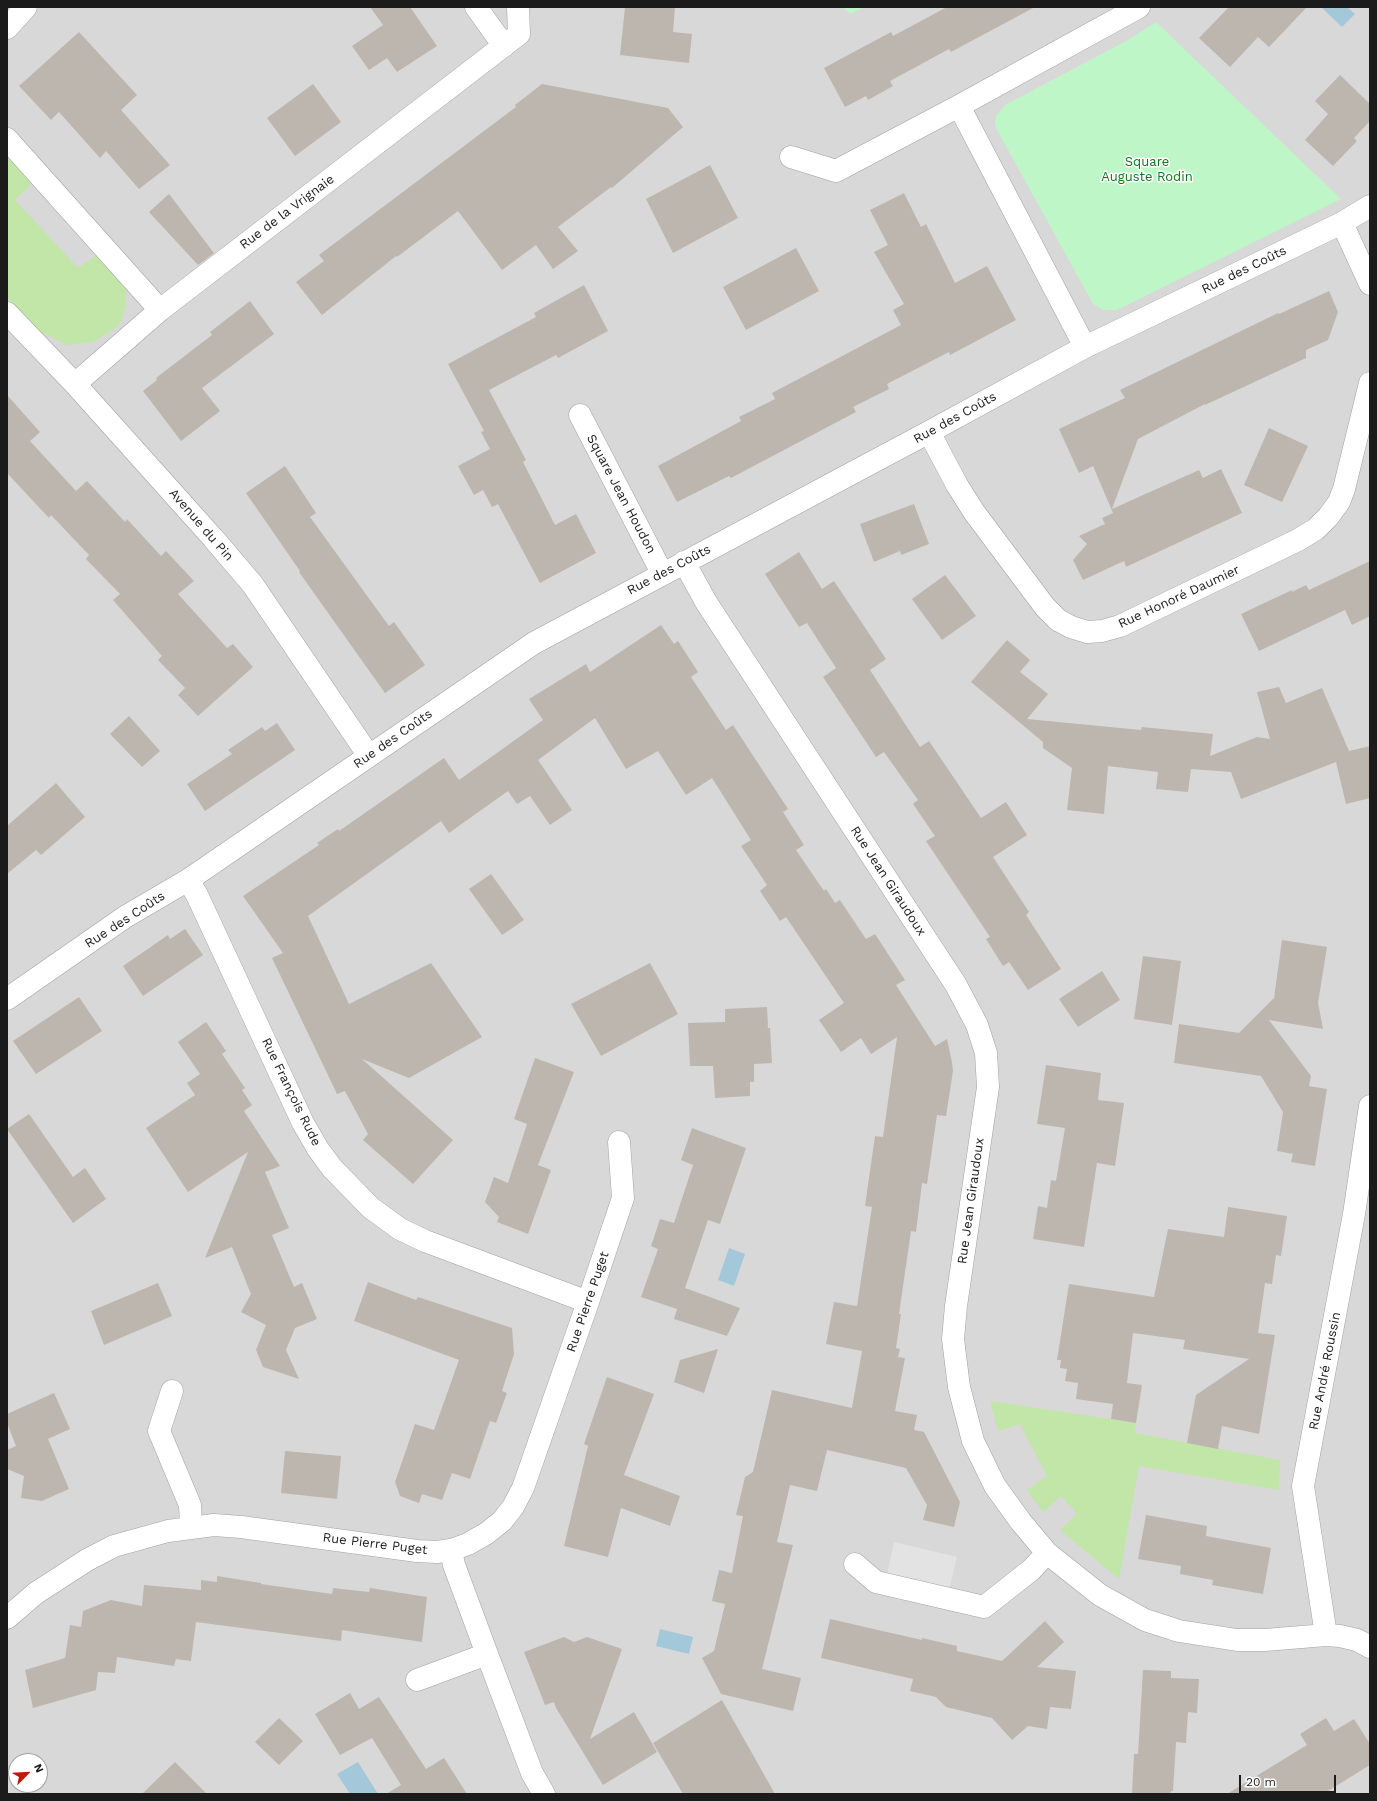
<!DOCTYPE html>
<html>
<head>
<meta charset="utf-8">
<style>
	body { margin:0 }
	#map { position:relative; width:1377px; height:1801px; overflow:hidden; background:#eceae1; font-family:"Work Sans",sans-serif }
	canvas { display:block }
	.frame { position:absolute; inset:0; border:8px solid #1b1b1b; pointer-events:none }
	.north { position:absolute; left:8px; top:1753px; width:40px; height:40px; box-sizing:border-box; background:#fff; border:1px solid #a4a4a4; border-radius:50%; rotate:66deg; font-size:11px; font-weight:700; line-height:16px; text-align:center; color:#1b1b1b }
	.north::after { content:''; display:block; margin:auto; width:14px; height:18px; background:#be1808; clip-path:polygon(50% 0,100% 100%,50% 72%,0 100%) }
	.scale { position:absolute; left:1239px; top:1775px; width:97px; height:18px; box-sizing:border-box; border:2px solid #1b1b1b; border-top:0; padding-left:5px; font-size:12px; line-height:14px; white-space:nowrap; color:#1b1b1b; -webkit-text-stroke:3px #fff; paint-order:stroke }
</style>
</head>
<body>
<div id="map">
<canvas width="1377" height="1801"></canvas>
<div class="frame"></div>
<div class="north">N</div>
<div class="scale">20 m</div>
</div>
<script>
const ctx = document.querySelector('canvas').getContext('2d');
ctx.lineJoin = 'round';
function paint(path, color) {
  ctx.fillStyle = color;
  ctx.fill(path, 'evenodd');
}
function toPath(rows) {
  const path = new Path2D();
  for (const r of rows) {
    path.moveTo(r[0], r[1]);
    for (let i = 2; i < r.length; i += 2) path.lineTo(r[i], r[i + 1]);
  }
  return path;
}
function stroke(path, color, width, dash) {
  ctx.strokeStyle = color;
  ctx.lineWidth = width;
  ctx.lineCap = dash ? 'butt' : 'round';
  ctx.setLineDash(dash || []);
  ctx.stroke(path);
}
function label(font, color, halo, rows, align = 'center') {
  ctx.font = font + ' "Work Sans",sans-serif';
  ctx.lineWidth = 3;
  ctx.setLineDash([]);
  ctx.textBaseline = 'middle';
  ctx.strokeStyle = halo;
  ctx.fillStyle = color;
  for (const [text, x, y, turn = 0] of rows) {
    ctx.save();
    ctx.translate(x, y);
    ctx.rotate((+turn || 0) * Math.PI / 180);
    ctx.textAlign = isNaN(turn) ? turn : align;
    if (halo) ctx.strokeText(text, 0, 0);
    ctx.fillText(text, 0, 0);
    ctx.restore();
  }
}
const residential = toPath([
	[7,7,1370,7,1370,1794,7,1794],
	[16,1761,40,1761,40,1785,16,1785]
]);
const grass = toPath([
	[7,156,32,183,15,200,78,268,97,255,125,285,126,306,119,326,93,342,67,345,41,332,7,298],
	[990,1401,1136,1423,1135,1433,1280,1460,1279,1490,1139,1466,1119,1579,1060,1530,1077,1514,1061,1496,1043,1512,1027,1490,1047,1476,1020,1424,998,1431]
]);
const park = toPath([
	[842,7,864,7,851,14],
	[1156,22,1341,199,1125,306,1116,310,1103,310,1093,304,996,128,995,122,996,116,1005,105,1128,40]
]);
const parking = toPath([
	[894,1542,957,1557,947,1599,885,1584]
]);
const water = toPath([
	[1321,7,1347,7,1355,14,1342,27],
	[729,1248,745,1254,734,1286,718,1280],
	[660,1629,693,1637,689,1654,656,1646],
	[358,1762,378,1794,350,1794,337,1774]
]);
const building = toPath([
	[370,7,410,7,437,46,397,72,387,58,369,70,352,46,383,25],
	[625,7,675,7,673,32,692,34,689,63,620,55],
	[947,7,1035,7,951,52,949,49,890,81,893,86,868,100,866,96,845,107,824,68,891,32,893,36],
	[1229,7,1307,7,1269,47,1258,37,1230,67,1199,38],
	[79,32,137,95,121,110,170,165,139,189,106,151,100,158,59,112,51,120,19,86],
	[1340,75,1370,104,1370,121,1354,138,1357,141,1333,166,1305,140,1328,114,1315,101],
	[313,84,341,122,295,156,267,118],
	[542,84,668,108,683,127,612,188,611,187,558,227,578,251,553,269,536,245,502,270,458,211,397,257,396,256,322,315,296,282,324,261,319,255,516,107,515,105],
	[710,165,738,218,673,253,646,199],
	[904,193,921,227,926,224,955,283,987,266,1016,320,950,355,949,352,887,384,889,389,853,407,856,412,731,478,729,476,677,502,658,466,741,421,739,417,775,399,772,393,901,325,893,310,904,304,874,252,888,245,870,210],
	[169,194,214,253,198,265,149,212],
	[796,248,819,291,746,330,723,287],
	[584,285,608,331,558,358,556,355,489,390,526,460,523,462,555,525,576,514,596,553,540,583,498,504,492,507,483,490,474,495,458,466,490,449,481,432,484,431,448,364,536,317,534,313],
	[1329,291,1338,312,1328,340,1306,350,1306,358,1205,405,1205,404,1138,439,1112,509,1199,470,1203,478,1221,469,1242,513,1126,567,1124,561,1083,580,1073,560,1087,544,1079,536,1105,524,1102,518,1113,513,1093,466,1079,473,1059,429,1125,398,1120,390,1278,313,1279,314],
	[250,301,274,334,202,388,220,411,181,441,143,391,157,380,156,378,212,335,210,332],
	[7,395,40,432,30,441,76,491,87,481,125,522,127,519,161,556,166,551,194,581,178,594,227,648,233,644,253,667,198,716,178,695,185,688,158,660,162,656,113,600,120,594,86,559,89,555,51,515,49,518,7,473],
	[1269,428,1308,446,1282,502,1244,485],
	[285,466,316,513,310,517,389,626,394,622,425,665,385,693,299,572,300,571,246,493],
	[914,504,929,544,901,555,900,551,874,562,860,524],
	[799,552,822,589,834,581,886,659,870,670,920,747,929,741,981,818,1006,802,1027,835,993,857,1029,912,1026,915,1061,969,1028,990,1009,962,1003,966,986,939,990,937,926,841,935,836,913,804,918,800,884,752,876,757,823,677,836,668,807,623,799,627,765,574],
	[1370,561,1370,616,1352,625,1345,610,1259,651,1241,614,1292,590,1292,592,1306,585,1309,590],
	[945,575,976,616,942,640,912,599],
	[661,625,674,644,678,641,698,672,691,677,726,730,733,725,788,809,783,812,804,845,796,850,824,891,826,889,835,903,840,900,866,939,875,934,905,980,896,985,935,1046,947,1039,952,1062,953,1071,946,1116,937,1115,927,1184,922,1183,916,1232,911,1231,899,1314,901,1314,896,1348,900,1349,898,1357,905,1358,895,1411,917,1415,914,1430,924,1432,960,1502,954,1527,923,1520,927,1505,906,1468,827,1450,817,1491,790,1485,777,1542,793,1545,762,1669,801,1678,793,1711,721,1694,702,1658,714,1651,725,1604,712,1601,719,1570,732,1573,743,1516,736,1515,745,1477,753,1472,772,1390,852,1408,862,1351,826,1344,834,1302,857,1306,872,1207,865,1206,875,1136,883,1137,897,1037,871,1054,861,1038,841,1052,819,1020,844,1003,786,917,780,921,760,891,767,885,741,846,751,840,712,778,686,795,658,751,626,769,595,718,538,760,572,810,550,825,530,796,517,804,508,791,449,833,441,821,308,916,349,1004,431,963,482,1037,409,1078,362,1059,453,1140,413,1184,363,1140,368,1134,345,1091,337,1094,272,958,283,953,243,896,319,845,317,843,338,829,339,831,444,758,459,780,543,720,529,699,586,664,590,672],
	[1007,640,1030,660,1020,672,1048,694,1027,719,1141,730,1142,727,1213,734,1210,756,1257,737,1270,739,1257,692,1279,687,1286,703,1322,688,1349,751,1370,746,1370,798,1346,804,1336,762,1241,799,1231,772,1191,769,1188,792,1156,789,1158,772,1108,766,1104,814,1067,810,1072,768,1043,748,1043,742,971,682],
	[129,716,160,751,142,767,110,734],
	[277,723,295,750,205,811,187,784,232,754,228,750,262,727,265,731],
	[56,783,85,817,41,855,36,850,7,874,7,826],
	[491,874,524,920,502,935,469,889],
	[185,929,203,955,143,996,123,966,168,935,170,939],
	[1282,940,1327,947,1318,1003,1323,1029,1269,1020,1311,1076,1309,1086,1327,1089,1315,1166,1291,1162,1293,1154,1277,1151,1283,1112,1261,1076,1174,1063,1179,1024,1239,1033,1274,998],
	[1143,956,1181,961,1172,1025,1134,1019],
	[650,963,678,1014,601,1056,571,1004],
	[1102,971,1120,1000,1078,1027,1059,999],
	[79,997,102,1031,36,1074,13,1041],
	[767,1007,768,1028,770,1028,772,1063,754,1064,754,1082,750,1082,750,1096,715,1098,713,1066,690,1066,688,1023,725,1022,725,1009],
	[206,1022,226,1051,222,1054,245,1088,242,1090,252,1105,244,1111,280,1166,265,1172,289,1228,272,1235,294,1287,302,1283,317,1319,295,1328,286,1350,299,1379,263,1367,256,1350,266,1325,241,1312,251,1294,232,1247,205,1258,248,1152,188,1192,146,1128,195,1095,187,1083,200,1074,178,1042],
	[535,1058,574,1072,538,1165,551,1170,528,1234,497,1222,499,1217,485,1202,494,1177,508,1183,527,1124,514,1119],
	[1046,1065,1101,1073,1098,1100,1124,1103,1115,1166,1097,1163,1084,1247,1033,1239,1038,1206,1047,1208,1051,1180,1056,1181,1065,1128,1037,1124],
	[29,1114,73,1177,85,1168,106,1199,73,1223,7,1129],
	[692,1128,746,1148,720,1224,708,1220,685,1288,740,1308,727,1336,674,1319,677,1309,641,1297,658,1249,651,1246,660,1219,674,1223,693,1165,681,1160],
	[1228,1207,1287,1216,1281,1256,1276,1255,1272,1284,1265,1283,1258,1333,1275,1335,1259,1434,1222,1426,1218,1449,1187,1443,1196,1395,1249,1359,1183,1349,1185,1340,1133,1333,1127,1383,1142,1385,1136,1423,1111,1419,1113,1404,1076,1399,1078,1383,1065,1381,1067,1369,1060,1368,1061,1360,1057,1360,1069,1284,1154,1297,1168,1229,1224,1237],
	[368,1282,416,1300,418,1297,512,1328,514,1354,502,1391,507,1393,496,1423,490,1421,470,1479,452,1473,442,1500,422,1494,419,1503,400,1496,395,1482,415,1424,434,1430,459,1360,354,1321],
	[158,1283,172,1316,104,1345,91,1311],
	[718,1349,704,1393,674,1382,680,1360],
	[607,1377,654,1394,624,1475,680,1496,670,1526,621,1508,608,1557,564,1546,588,1446,584,1444],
	[54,1393,70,1429,48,1439,69,1489,42,1501,21,1498,24,1476,7,1469,7,1450,16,1446,7,1423,7,1414],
	[285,1451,341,1456,337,1499,281,1493],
	[1146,1515,1207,1526,1206,1536,1271,1548,1263,1594,1212,1585,1213,1580,1180,1574,1181,1566,1138,1559],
	[217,1576,261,1583,261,1584,332,1594,333,1588,369,1592,370,1588,427,1597,422,1642,342,1630,341,1641,196,1622,191,1661,176,1659,174,1666,117,1657,115,1673,98,1672,96,1690,33,1708,25,1670,65,1658,70,1625,81,1627,83,1611,111,1600,142,1606,144,1585,201,1590,201,1580,217,1582],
	[830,1619,922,1640,922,1638,957,1646,957,1651,1002,1661,1045,1621,1064,1642,1037,1667,1076,1671,1071,1709,1050,1707,1047,1729,1028,1726,1012,1740,992,1718,946,1707,936,1697,910,1691,913,1679,821,1658],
	[564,1637,574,1642,587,1637,622,1649,590,1739,634,1712,657,1752,603,1785,556,1708,554,1702,545,1705,524,1652],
	[1143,1670,1171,1671,1171,1678,1199,1679,1197,1713,1188,1712,1186,1743,1176,1742,1173,1791,1171,1791,1170,1794,1132,1794,1134,1754,1138,1754],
	[350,1693,359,1709,379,1697,426,1769,444,1758,467,1794,386,1794,401,1785,372,1738,340,1755,315,1714],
	[722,1700,775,1794,683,1794,653,1743],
	[279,1718,303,1741,279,1765,255,1742],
	[1326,1718,1334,1731,1354,1719,1370,1744,1370,1765,1323,1794,1227,1794,1307,1745,1300,1734],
	[175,1762,207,1794,142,1794]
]);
const minor = toPath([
	[476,7,504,46],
	[7,28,26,7],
	[959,106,1085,347],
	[7,139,160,310],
	[791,157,836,171,959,106,1139,7],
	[1342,223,1370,284],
	[7,313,75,384,213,538,253,585,369,756],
	[75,384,160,310,519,34,518,7],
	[580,415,662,573],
	[929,432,957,485,974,512,1045,607,1058,620,1071,627,1087,632,1102,631,1120,626,1298,540,1316,529,1328,517,1339,502,1344,489,1370,383],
	[684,562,706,602,956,985,977,1025,986,1053,988,1087,956,1306,953,1339,959,1387,973,1441,995,1486,1021,1522,1047,1553,1100,1595,1145,1620,1179,1631,1237,1640,1265,1640,1326,1635,1340,1636,1357,1640,1370,1647],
	[188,880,197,895,303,1123,318,1149,332,1168,371,1208,400,1229,425,1241,588,1302],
	[7,999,125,917,188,880,534,643,929,432,1085,347,1342,223,1370,206],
	[172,1391,159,1431,190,1505,191,1527],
	[451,1550,454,1565,487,1654,532,1773,544,1794],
	[855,1564,876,1582,984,1607,1031,1570,1047,1553],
	[7,1618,36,1593,87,1560,114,1546,168,1531,214,1525,241,1527,417,1551,437,1552,451,1550,468,1544,487,1533,502,1521,513,1507,523,1488,588,1302,623,1198,619,1142],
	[1326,1635,1303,1486,1354,1214,1370,1106],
	[417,1680,487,1654]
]);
const parkNames = [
	["Square",1147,162],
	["Auguste Rodin",1147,177]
];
const streetNames = [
	["Rue de la Vrignaie",287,212,-37],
	["Rue des Coûts",1244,270,-26],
	["Rue des Coûts",955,418,-29],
	["Square Jean Houdon",621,494,62],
	["Avenue du Pin",201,525,49],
	["Rue des Coûts",669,570,-28],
	["Rue Honoré Daumier",1179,597,-25],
	["Rue des Coûts",393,739,-35],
	["Rue Jean Giraudoux",888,881,57],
	["Rue des Coûts",125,920,-33],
	["Rue François Rude",291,1092,64],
	["Rue Jean Giraudoux",971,1201,-82],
	["Rue Pierre Puget",588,1302,-71],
	["Rue André Roussin",1325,1371,-79],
	["Rue Pierre Puget",375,1544,7]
];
paint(residential, '#d9d8d8');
paint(grass, '#c1e6a8');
paint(park, '#bef6c7');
paint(parking, '#e3e3e3');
paint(water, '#a2c8d9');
paint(building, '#bdb6ae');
stroke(minor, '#a2a2a2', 23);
stroke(minor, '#fff', 22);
label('13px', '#0f7320', '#fff', parkNames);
label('13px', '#1b1b1b', '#fff', streetNames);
</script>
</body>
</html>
